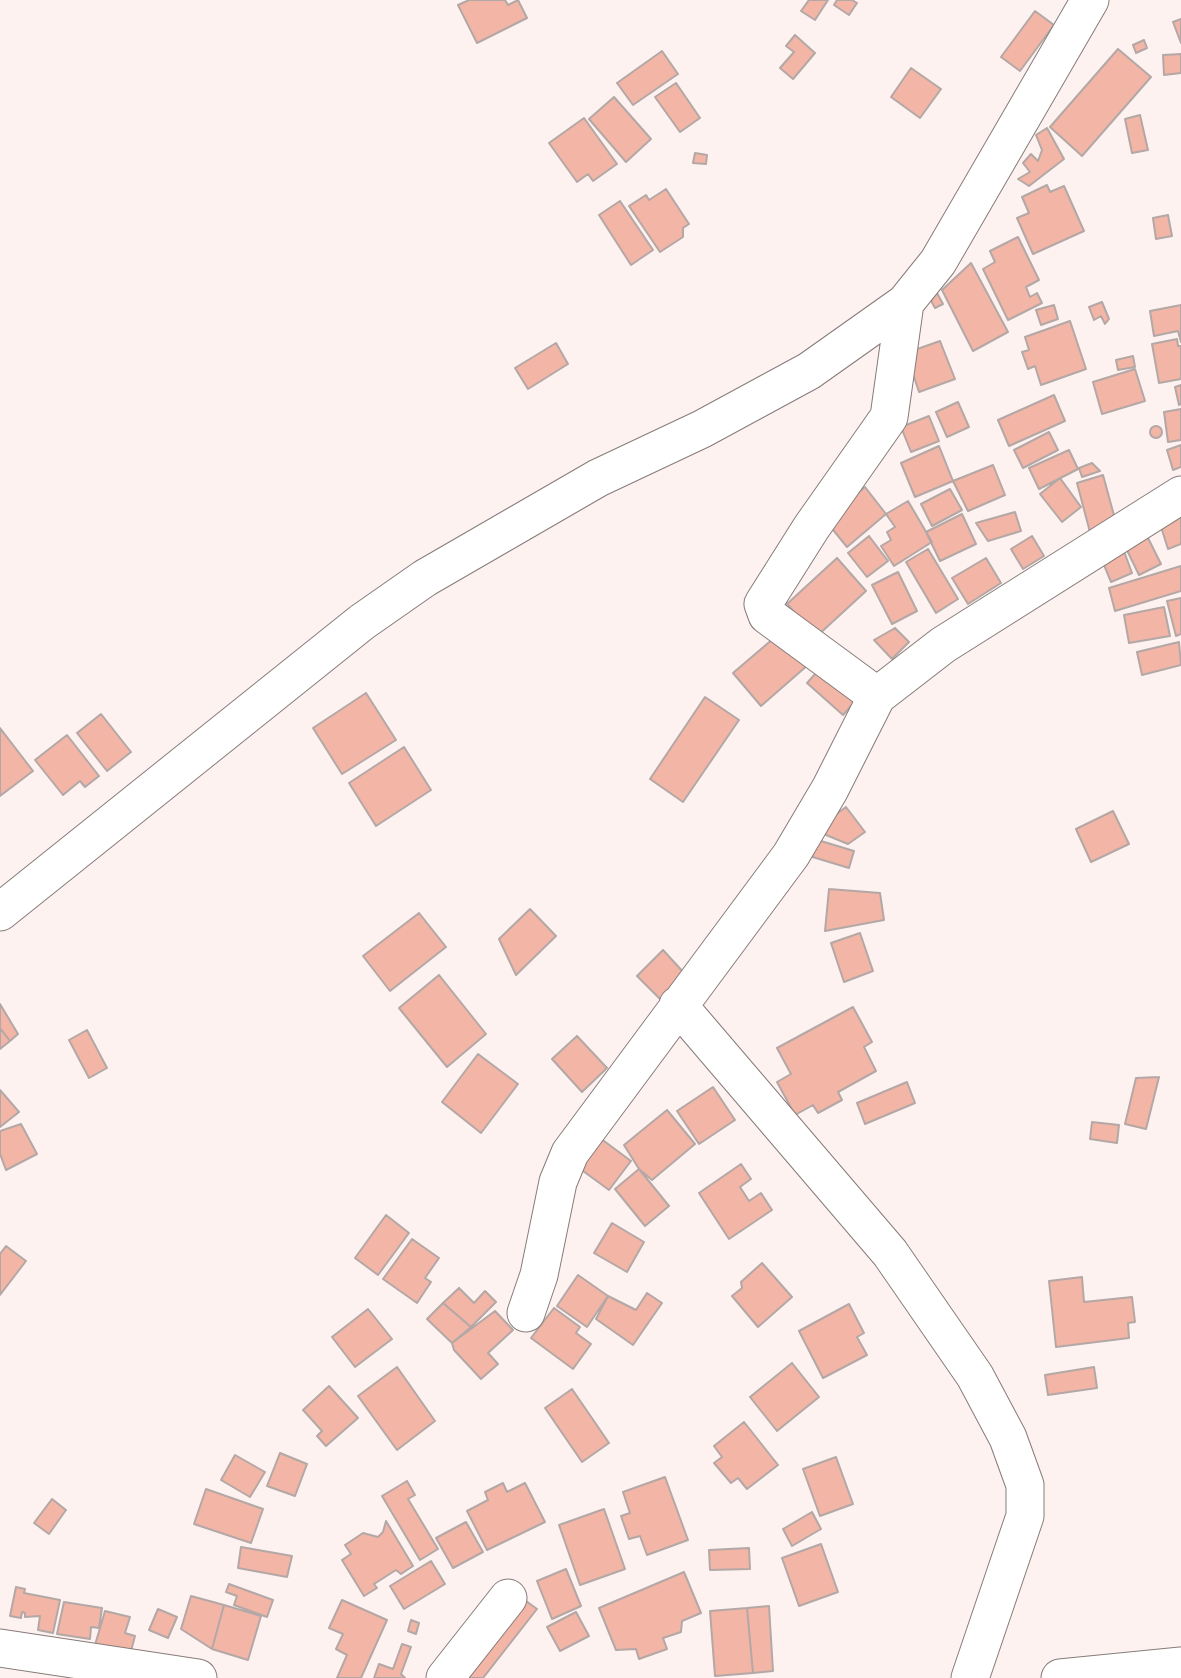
<!DOCTYPE html>
<html>
<head>
<meta charset="utf-8">
<style>
	body { margin:0 }
	canvas { display:block; background:#fef2f0 }
</style>
</head>
<body>
<canvas width="1181" height="1678"></canvas>
<script>
const ctx = document.querySelector('canvas').getContext('2d');
ctx.lineJoin = 'round';
function paint(path, color) {
  ctx.fillStyle = color;
  ctx.fill(path, 'evenodd');
}
function toPath(rows) {
  const path = new Path2D();
  for (const r of rows) {
    if (r.length === 3) {
      path.moveTo(r[0] + r[2], r[1]);
      path.arc(r[0], r[1], r[2], 0, 2 * Math.PI);
      continue;
    }
    path.moveTo(r[0], r[1]);
    for (let i = 2; i < r.length; i += 2) path.lineTo(r[i], r[i + 1]);
  }
  return path;
}
function stroke(path, color, width, dash) {
  ctx.strokeStyle = color;
  ctx.lineWidth = width;
  ctx.lineCap = dash ? 'butt' : 'round';
  ctx.setLineDash(dash || []);
  ctx.stroke(path);
}
const building = toPath([
	[469,0,505,0,508,5,518,0,527,18,477,43,458,5,469,0],
	[809,0,828,0,815,20,801,11,809,0],
	[837,0,852,0,857,3,849,15,834,5,837,0],
	[1035,11,1054,25,1020,71,1001,57,1035,11],
	[1181,19,1181,43,1173,22,1181,19],
	[795,35,815,53,793,79,780,68,794,52,786,46,795,35],
	[1144,40,1147,48,1136,53,1133,45,1144,40],
	[1118,49,1151,77,1082,156,1050,127,1118,49],
	[662,51,678,74,633,105,617,83,662,51],
	[1181,54,1181,73,1164,75,1163,55,1181,54],
	[911,68,941,89,920,118,891,97,911,68],
	[676,83,700,118,680,132,655,97,676,83],
	[614,97,651,139,626,162,589,119,614,97],
	[1140,115,1148,150,1132,153,1125,119,1140,115],
	[584,118,617,164,593,181,588,174,577,182,549,143,584,118],
	[1047,128,1064,159,1029,186,1018,179,1030,172,1023,163,1031,154,1038,161,1042,150,1036,135,1047,128],
	[695,153,707,155,706,164,693,163,695,153],
	[1047,185,1050,192,1064,186,1084,231,1033,254,1017,218,1029,213,1022,197,1047,185],
	[666,189,689,224,683,228,683,237,660,252,629,206,646,195,649,200,666,189],
	[620,201,653,250,631,265,599,215,620,201],
	[1168,215,1172,236,1156,239,1153,218,1168,215],
	[1018,237,1039,280,1026,287,1030,297,1037,293,1042,303,1008,320,983,269,995,262,990,251,1018,237],
	[971,263,1008,332,973,351,942,290,971,263],
	[937,293,943,304,935,308,929,297,937,293],
	[1102,302,1109,319,1105,324,1101,316,1094,320,1089,307,1102,302],
	[1054,305,1058,319,1041,325,1036,310,1054,305],
	[1181,305,1181,342,1178,331,1154,336,1150,311,1181,305],
	[1070,321,1086,369,1041,385,1035,366,1028,369,1022,352,1029,350,1025,337,1070,321],
	[1177,339,1178,346,1181,346,1181,379,1159,383,1152,344,1177,339],
	[940,341,955,379,919,392,906,353,940,341],
	[556,343,568,364,528,389,515,368,556,343],
	[1133,356,1135,367,1118,370,1116,360,1133,356],
	[1135,369,1145,401,1102,414,1093,382,1135,369],
	[1181,385,1181,404,1179,405,1175,387,1181,385],
	[1054,395,1065,421,1009,446,998,420,1054,395],
	[958,402,969,427,947,437,936,412,958,402],
	[1181,409,1181,440,1168,442,1164,412,1181,409],
	[929,416,939,441,911,452,901,427,929,416],
	[1156,432,6],
	[1049,432,1058,450,1023,468,1014,450,1049,432],
	[1181,445,1181,467,1173,470,1167,450,1181,445],
	[939,446,953,481,915,497,901,463,939,446],
	[1069,450,1078,469,1039,489,1029,468,1069,450],
	[1092,463,1100,471,1082,477,1079,468,1092,463],
	[993,465,1005,495,968,511,953,481,993,465],
	[1103,475,1118,530,1091,536,1077,483,1103,475],
	[1060,478,1081,507,1062,522,1040,494,1060,478],
	[865,487,886,514,847,547,825,520,865,487],
	[950,489,962,510,932,526,921,504,950,489],
	[908,501,932,542,894,566,881,546,891,540,887,532,895,527,886,514,908,501],
	[1181,510,1181,544,1168,549,1157,514,1181,510],
	[1015,512,1021,531,988,541,976,523,1015,512],
	[962,514,976,544,940,561,926,532,962,514],
	[1145,532,1161,564,1139,575,1123,542,1145,532],
	[869,536,888,561,867,577,848,553,869,536],
	[1032,536,1044,556,1023,569,1011,549,1032,536],
	[1122,546,1132,573,1111,582,1100,555,1122,546],
	[928,549,958,599,936,613,906,562,928,549],
	[837,558,866,591,816,637,787,604,837,558],
	[986,558,1001,583,968,604,952,578,986,558],
	[1181,566,1181,591,1115,611,1109,588,1181,566],
	[898,572,917,611,892,624,872,585,898,572],
	[1181,598,1181,634,1176,636,1167,601,1181,598],
	[1164,607,1170,636,1129,643,1124,615,1164,607],
	[895,628,909,642,892,659,874,640,895,628],
	[781,632,809,664,761,706,733,673,781,632],
	[1179,642,1181,665,1142,675,1137,652,1179,642],
	[825,663,861,695,843,715,807,683,825,663],
	[366,693,396,740,342,774,313,728,366,693],
	[705,697,739,720,683,802,650,779,705,697],
	[101,714,131,752,107,771,77,733,101,714],
	[0,728,33,771,0,796,0,728],
	[67,735,99,776,85,787,80,781,63,795,35,760,67,735],
	[404,747,431,790,376,826,349,783,404,747],
	[846,807,865,832,848,844,814,830,846,807],
	[1113,811,1129,844,1091,862,1076,829,1113,811],
	[811,838,854,851,849,868,806,855,811,838],
	[829,889,880,893,884,920,825,931,829,889],
	[530,909,556,936,516,975,499,939,530,909],
	[419,913,446,947,390,991,363,956,419,913],
	[860,933,873,971,844,982,831,943,860,933],
	[663,950,685,974,660,999,637,976,663,950],
	[439,975,486,1034,447,1067,399,1008,439,975],
	[0,1004,18,1034,10,1041,0,1028,0,1004],
	[853,1007,872,1042,864,1047,876,1071,838,1092,842,1100,818,1113,813,1105,795,1115,777,1082,791,1074,777,1048,853,1007],
	[0,1028,10,1041,0,1049,0,1028],
	[87,1030,107,1068,89,1078,69,1040,87,1030],
	[577,1036,607,1068,582,1092,552,1059,577,1036],
	[478,1054,518,1084,481,1133,442,1102,478,1054],
	[1159,1077,1146,1129,1125,1124,1136,1078,1159,1077],
	[907,1082,915,1103,865,1124,857,1103,907,1082],
	[713,1087,735,1120,699,1144,677,1111,713,1087],
	[0,1090,19,1112,0,1127,0,1090],
	[667,1110,695,1144,652,1180,639,1169,624,1145,667,1110],
	[1092,1122,1119,1125,1117,1143,1090,1139,1092,1122],
	[21,1124,37,1154,6,1170,0,1154,0,1131,21,1124],
	[600,1138,631,1161,609,1190,579,1168,600,1138],
	[741,1164,751,1179,740,1187,749,1201,761,1193,772,1210,729,1239,699,1193,741,1164],
	[639,1169,669,1206,645,1226,615,1189,639,1169],
	[386,1215,409,1233,378,1275,355,1258,386,1215],
	[612,1223,644,1242,627,1272,594,1253,612,1223],
	[412,1239,439,1258,425,1278,431,1282,417,1303,383,1279,412,1239],
	[6,1246,26,1261,0,1295,0,1254,6,1246],
	[762,1263,792,1297,758,1327,732,1296,742,1288,741,1282,762,1263],
	[578,1275,608,1296,587,1327,557,1306,578,1275],
	[1082,1277,1084,1302,1132,1297,1135,1322,1128,1323,1129,1338,1056,1347,1049,1281,1082,1277],
	[459,1288,474,1303,485,1291,496,1302,471,1327,443,1303,459,1288],
	[647,1293,662,1303,633,1345,596,1319,608,1296,636,1310,647,1293],
	[443,1303,471,1327,452,1343,427,1319,443,1303],
	[849,1304,864,1333,857,1337,867,1355,823,1378,799,1331,849,1304],
	[554,1308,580,1327,576,1333,591,1344,573,1369,531,1338,554,1308],
	[368,1309,392,1339,355,1367,332,1337,368,1309],
	[495,1311,513,1330,488,1353,498,1364,481,1379,454,1350,452,1343,495,1311],
	[792,1363,819,1397,777,1431,750,1397,792,1363],
	[397,1367,435,1421,397,1450,358,1396,397,1367],
	[1094,1367,1097,1388,1048,1395,1045,1375,1094,1367],
	[329,1386,358,1418,326,1446,317,1436,322,1431,303,1410,329,1386],
	[572,1389,609,1443,582,1462,545,1408,572,1389],
	[744,1422,778,1465,747,1489,738,1478,731,1483,714,1463,722,1457,714,1446,744,1422],
	[280,1453,307,1464,295,1496,267,1486,280,1453],
	[235,1455,265,1472,250,1497,221,1480,235,1455],
	[836,1457,853,1504,820,1516,803,1469,836,1457],
	[665,1477,688,1540,647,1555,640,1536,629,1539,621,1516,630,1513,623,1492,665,1477],
	[407,1481,415,1495,408,1499,438,1549,420,1560,382,1496,407,1481],
	[503,1483,507,1492,525,1483,545,1522,487,1550,467,1511,488,1500,485,1492,503,1483],
	[206,1489,263,1509,251,1543,194,1524,206,1489],
	[52,1499,66,1510,49,1534,34,1523,52,1499],
	[604,1509,625,1569,580,1585,559,1525,604,1509],
	[812,1512,821,1529,792,1546,783,1529,812,1512],
	[386,1521,413,1566,401,1574,396,1570,374,1584,377,1588,364,1596,342,1560,351,1554,345,1545,363,1533,378,1537,383,1532,386,1521],
	[466,1522,483,1552,453,1568,436,1538,466,1522],
	[821,1544,838,1592,799,1606,782,1558,821,1544],
	[241,1547,292,1556,287,1577,238,1568,241,1547],
	[749,1548,750,1569,710,1570,709,1550,749,1548],
	[431,1561,445,1584,404,1609,390,1586,431,1561],
	[566,1569,581,1606,552,1619,537,1581,566,1569],
	[684,1572,701,1613,682,1621,681,1632,663,1638,667,1649,639,1659,636,1649,616,1650,599,1608,684,1572],
	[229,1584,273,1600,267,1617,234,1605,237,1596,226,1592,229,1584],
	[16,1587,25,1589,24,1593,60,1600,53,1633,38,1630,40,1616,25,1617,25,1613,22,1612,21,1618,10,1616,16,1587],
	[518,1595,537,1609,483,1678,453,1678,518,1595],
	[191,1596,224,1605,212,1649,181,1629,191,1596],
	[342,1600,387,1620,361,1678,337,1678,347,1655,336,1649,343,1634,329,1628,342,1600],
	[64,1602,102,1608,99,1628,91,1627,90,1639,57,1634,64,1602],
	[224,1605,261,1616,248,1660,212,1649,224,1605],
	[769,1606,773,1671,753,1673,747,1608,769,1606],
	[747,1608,753,1673,715,1676,710,1611,747,1608],
	[158,1609,177,1617,168,1638,149,1630,158,1609],
	[105,1611,130,1617,125,1633,135,1636,130,1655,95,1645,105,1611],
	[576,1612,589,1636,560,1651,547,1627,576,1612],
	[411,1620,419,1623,416,1634,408,1631,411,1620],
	[402,1644,411,1647,401,1674,405,1678,374,1678,379,1664,393,1669,402,1644]
]);
const minor = toPath([
	[877,696,767,615,763,604,811,528,889,417,905,303],
	[0,912,362,622,425,578,598,478,702,429,809,371,905,303,938,262,1090,0],
	[678,1005,890,1253,975,1376,1008,1438,1025,1485,1025,1516,970,1678],
	[526,1313,539,1275,558,1182,570,1153,791,855,830,789,877,696,943,645,1181,495],
	[0,1648,198,1678],
	[445,1678,508,1598],
	[1060,1678,1181,1666]
]);
paint(building, '#f3b5a6');
stroke(building, '#b3a8a6', 2);
stroke(minor, '#867c7a', 39);
stroke(minor, '#fff', 37);
</script>
</body>
</html>
